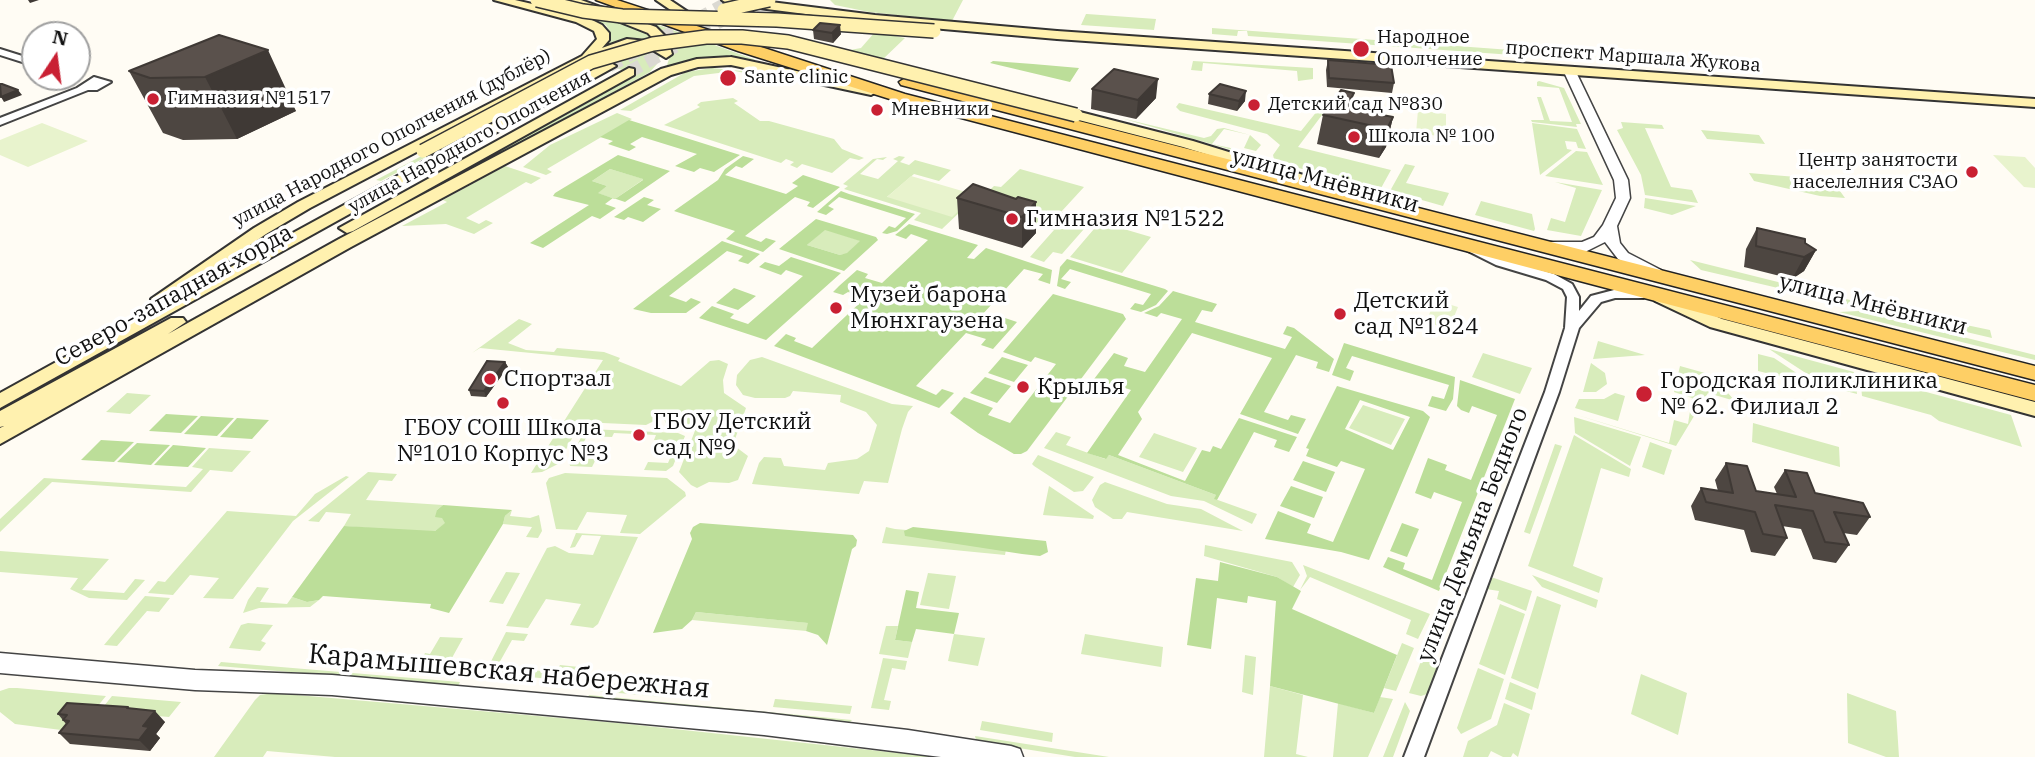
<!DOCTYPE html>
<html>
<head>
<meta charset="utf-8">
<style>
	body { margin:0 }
	#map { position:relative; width:2035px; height:757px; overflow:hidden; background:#fffcf4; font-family:"IBM Plex Serif",serif }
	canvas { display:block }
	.north { position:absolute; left:21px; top:21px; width:70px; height:70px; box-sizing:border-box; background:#fff; border:2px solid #a0a0a0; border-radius:50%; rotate:13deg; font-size:19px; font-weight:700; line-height:28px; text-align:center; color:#111 }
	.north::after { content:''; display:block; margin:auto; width:24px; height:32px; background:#c92033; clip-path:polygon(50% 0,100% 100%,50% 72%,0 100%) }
</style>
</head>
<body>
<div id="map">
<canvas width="2035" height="757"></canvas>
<div class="north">N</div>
</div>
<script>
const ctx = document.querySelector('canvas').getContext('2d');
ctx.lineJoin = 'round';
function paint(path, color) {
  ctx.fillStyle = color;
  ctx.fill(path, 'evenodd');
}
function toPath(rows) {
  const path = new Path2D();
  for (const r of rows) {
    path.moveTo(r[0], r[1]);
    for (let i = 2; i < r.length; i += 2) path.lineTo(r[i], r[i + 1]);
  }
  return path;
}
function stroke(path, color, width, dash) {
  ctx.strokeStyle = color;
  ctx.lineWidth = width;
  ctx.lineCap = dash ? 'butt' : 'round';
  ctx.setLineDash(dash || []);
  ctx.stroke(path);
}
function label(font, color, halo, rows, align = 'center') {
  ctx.font = font + ' "IBM Plex Serif",serif';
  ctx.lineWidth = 7;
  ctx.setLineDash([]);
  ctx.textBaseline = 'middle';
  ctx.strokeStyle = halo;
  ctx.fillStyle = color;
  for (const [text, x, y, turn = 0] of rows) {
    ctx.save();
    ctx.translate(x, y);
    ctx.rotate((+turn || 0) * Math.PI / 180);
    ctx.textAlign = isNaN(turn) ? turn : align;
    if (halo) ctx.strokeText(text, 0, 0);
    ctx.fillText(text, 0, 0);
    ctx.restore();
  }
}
const green = toPath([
	[558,0,647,32,658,42,632,40,608,45,611,35,606,25],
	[830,0,963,0,952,21,869,12,835,5],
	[606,6,756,60,709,58,666,68,672,50,667,37,649,25,603,7],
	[1086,14,1087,14,1156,19,1154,30,1081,25],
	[1212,28,1511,50,1513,55,1248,36,1247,31,1238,31,1237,36,1212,34],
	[875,32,905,38,881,61,820,46,850,50,861,48],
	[634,44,661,53,657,64,650,72,424,198,420,196,637,74,601,64,381,181,376,180],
	[1193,61,1313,68,1313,79,1298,81,1297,71,1203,63,1202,71,1191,70],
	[712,68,742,71,769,78,735,71,694,76,631,111,620,110,686,72],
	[1539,81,1564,88,1581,124,1576,124,1577,127,1532,122,1531,120,1544,120,1537,97,1541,97,1550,121,1572,122,1559,88,1537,86,1537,82],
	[733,98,738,101,734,103,760,121,769,121,834,139,842,149,864,158,859,160,850,158,832,173,802,164,797,168,790,165,794,162,786,159,781,163,664,125,700,107,697,105,701,102],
	[1179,103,1301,131,1318,110,1330,113,1328,116,1322,115,1298,147,1391,170,1380,190,1284,164,1274,159,1273,155,1280,145,1267,134,1180,111,1176,107],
	[617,113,632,119,547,169,552,172,546,175,523,167,550,145],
	[1121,118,1204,138,1211,136,1217,129,1224,128,1250,135,1261,145,1256,151,1244,148,1250,135,1224,129,1212,144,1254,153,1253,156],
	[1621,122,1662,125,1664,129,1645,128,1671,187,1692,190,1698,203,1645,195,1641,175,1617,130,1623,128],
	[1532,123,1577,129,1586,149,1578,148,1576,142,1565,141,1567,149,1572,150,1540,175],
	[1701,130,1759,135,1765,144,1707,139],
	[1576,151,1587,152,1603,185,1545,176],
	[899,156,905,157,900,162,909,165,915,160,951,170,939,181,914,174,887,197,980,193,942,229,914,220,921,213,844,189,848,186,843,184,873,159,887,157,883,160,877,159,860,174,878,179,898,161,893,159],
	[1405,164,1415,166,1406,183,1449,193,1443,206,1390,191],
	[505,166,541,178,531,184,526,182,466,218,479,224,486,220,493,223,474,234,446,224,402,226,447,202,443,200],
	[610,169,644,179,615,199,597,193,607,186,592,181],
	[1020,169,1084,187,1061,212,1091,221,1062,254,1053,252,1044,262,1030,257,1054,230,973,206,994,186,1001,187],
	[1749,173,1832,180,1845,198,1820,196,1754,181],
	[1555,182,1602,190,1581,236,1547,230,1551,218,1565,222,1576,188],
	[1645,198,1696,206,1672,215,1644,208],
	[1481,201,1532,214,1535,229,1534,231,1475,215],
	[1100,222,1151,237,1122,273,1070,257],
	[825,229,861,241,847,254,840,255,807,245],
	[1690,260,1866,304,1990,330,1992,338,1701,270],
	[1859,311,2035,355,2035,360,1839,312],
	[519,319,532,324,508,343,526,350,554,352,557,348,604,352,620,358,618,361,681,386,710,361,719,360,728,364,723,380,724,393,746,408,734,442,736,447,748,456,738,480,729,483,709,482,697,488,691,485,679,472,696,428,667,426,664,419,658,419,646,425,581,422,558,464,542,472,531,473,603,360,480,348,472,353],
	[1598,341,1645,355,1593,359],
	[1769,349,1854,372,1857,394,1824,385],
	[1483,353,1532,368,1520,394,1472,377],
	[1758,354,1774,358,1804,378,1807,383,1758,371],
	[762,357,892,404,913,406,908,412,902,429,888,483,864,481,859,494,752,484,759,463,764,457,781,458,784,466,825,470,828,463,857,459,869,451,877,425,866,412,840,402,841,395,793,391,790,396,785,398,755,398,743,395,736,385,737,375,750,360],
	[1591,363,1605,373,1607,384,1596,392,1583,392],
	[1680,366,1712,375,1735,401,1708,393,1676,446,1574,414,1669,443,1674,420,1688,424,1692,398,1674,392],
	[1860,374,2011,415,2022,447,1939,421,1931,415,1862,396],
	[127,393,151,395,130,414,106,412],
	[1615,393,1625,396,1618,421,1575,408,1579,399,1604,399],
	[1363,405,1405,419,1391,445,1349,428],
	[1574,417,1641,437,1630,466,1575,433],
	[1753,423,1839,447,1840,467,1752,442],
	[589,429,678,433,685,436,673,466,666,471,644,470,648,462,668,463,677,442,654,440,656,435,614,433,612,437,587,436,576,457,596,459,592,467,570,466,569,460,583,434],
	[1056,432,1071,437,1066,445,1105,459,1109,455,1216,495,1215,499,1257,514,1252,524,1204,501,1171,496,1044,448],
	[1154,433,1197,448,1183,472,1139,457],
	[1574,435,1631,469,1629,477,1601,468,1573,566,1603,578,1599,593,1528,566],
	[1650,442,1672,450,1664,475,1642,467],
	[1555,444,1562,446,1530,534,1524,532],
	[209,448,251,451,232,472,210,470,191,492,52,482,0,532,0,519,44,478,186,487,203,469,192,467],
	[1038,455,1094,477,1083,491,1074,492,1034,466,1032,464],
	[368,472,397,474,392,481,379,480,366,500,443,505,437,510,446,523,435,531,418,532,344,526,351,514,326,512,319,522,308,521],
	[565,473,667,478,685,492,686,496,640,534,620,533,627,515,587,512,577,530,556,529,546,483,549,478],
	[346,476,349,477,293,521,233,599,203,598,219,578,190,575,173,595,148,593,158,581,165,582,227,511,296,516,315,494],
	[1105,482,1167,504,1201,509,1243,531,1127,512,1122,519,1113,519,1095,507,1092,500,1100,485],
	[1049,486,1094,516,1093,519,1043,515],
	[512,510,510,516,530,518,539,515,542,531,538,538,526,537,532,527,503,524,505,516],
	[886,527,895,529,1008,539,1005,555,882,543],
	[576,533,638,537,598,624,593,628,570,625,581,604,546,599,528,628,506,626,547,548,555,546,569,553,593,555,601,536,582,535,575,547,570,548],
	[1205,545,1292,562,1300,575,1293,587,1277,577,1204,556],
	[0,551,109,559,82,590,124,593,135,579,145,580,127,600,89,598,70,589,78,578,0,572],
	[1303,565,1430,614,1418,639,1406,634,1411,620,1310,577,1300,590,1307,576],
	[506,572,520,573,503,604,489,602],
	[928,573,956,576,949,609,920,605],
	[1532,575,1598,600,1596,608,1542,587],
	[1494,578,1532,591,1526,611,1497,599,1499,591,1486,589,1488,579],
	[257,587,269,588,260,602,287,604,292,597,307,602,319,600,310,607,259,608,243,613,248,600],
	[145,596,170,598,159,612,147,611,117,646,104,645],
	[1537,596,1561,605,1538,689,1511,678],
	[1500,604,1525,614,1505,675,1479,664],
	[696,612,809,623,806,631,692,620],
	[248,623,273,625,261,641,266,643,260,651,229,648,241,625],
	[886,626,898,626,895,640,912,642,908,658,879,654],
	[506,632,528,634,524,641,512,640,498,665,555,673,560,665,579,667,573,681,485,673],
	[954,634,985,638,978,666,948,661],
	[1085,634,1163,647,1161,667,1081,654],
	[440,637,463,638,448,665,420,663,425,653,430,654],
	[1402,643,1414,648,1396,691,1384,688],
	[1424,653,1439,662,1427,694,1421,696,1409,693],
	[1245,655,1256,657,1253,695,1242,692],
	[883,658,907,661,905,670,892,668,884,700,891,701,889,710,871,708],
	[221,662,460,682,458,686,218,666],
	[388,665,466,671,462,677,384,671],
	[1478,668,1504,679,1491,719,1461,734,1457,728],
	[1641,674,1687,693,1678,735,1631,714],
	[600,682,667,689,664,697,596,691],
	[1510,682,1536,693,1532,710,1505,699],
	[1270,686,1303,695,1296,754,1308,757,1264,757],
	[9,688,17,688,106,696,92,713,61,730,15,724,0,712,0,691],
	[274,693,618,723,936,757,335,757,267,751,263,757,214,757,255,700,260,695],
	[1847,693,1896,711,1899,757,1886,757,1848,743],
	[589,695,852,720,849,723,587,699],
	[112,696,181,702,169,717,100,711],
	[1380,697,1393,699,1368,757,1333,757,1338,703,1374,713],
	[775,699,776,699,852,706,850,714,773,707],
	[1405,702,1410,711,1393,757,1383,757],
	[1504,703,1530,714,1518,757,1513,753,1511,757,1503,757,1491,751,1488,757,1463,757,1468,741,1497,725],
	[982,721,1053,733,1052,742,980,730],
	[975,736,1109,757,1075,757,981,742,976,740]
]);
const forest = toPath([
	[993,61,1033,64,1079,68,1070,82,990,63],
	[629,120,740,155,714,172,700,168,694,172,675,166,697,154,642,137,630,144,636,147,629,151,608,144,613,141,600,137],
	[618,155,670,171,625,202,613,198,605,204,616,208,600,219,592,216,543,248,530,243,589,205,553,196,555,193],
	[610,169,643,179,643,180,615,199,598,193,607,186,592,181],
	[743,156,754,159,742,168,736,166,725,175,786,194,798,186,792,183,803,175,840,187,813,208,807,206,810,202,795,197,745,236,761,242,766,238,776,241,763,252,726,239,735,231,674,211,718,180,725,169],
	[841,191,849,194,915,214,897,231,887,234,882,233,889,226,895,228,906,218,839,197,828,206,834,209,826,215,817,212],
	[644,197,654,200,647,205,661,209,643,222,628,217,624,220,614,217],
	[816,219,876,237,878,240,844,271,779,249],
	[825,230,860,241,847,253,840,255,807,245],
	[909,224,978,245,967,258,974,259,986,248,1052,270,1050,284,1038,280,1043,274,1024,269,981,316,1000,323,1005,318,1017,322,993,349,981,345,986,339,966,333,916,386,936,395,942,389,954,393,939,408,774,346,786,334,796,338,794,341,812,348,865,298,848,292,843,295,833,292,839,286,857,270,868,274,865,278,882,283,928,240,911,234,906,239,895,235],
	[722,241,760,254,748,264,738,261,743,256,727,251,669,296,686,302,691,298,701,302,686,313,651,313,633,309],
	[791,257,841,273,766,340,699,318,712,306,734,314,730,318,748,324,803,276,786,270,781,275,759,267,765,262,779,266],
	[1067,259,1165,289,1168,291,1156,305,1141,312,1130,309,1135,303,1143,305,1151,294,1070,269,1061,279,1071,282,1065,289,1057,286,1060,267],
	[734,288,756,296,738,310,716,303],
	[1173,291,1217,304,1212,312,1202,310,1195,322,1285,349,1292,337,1283,334,1287,326,1294,328,1334,359,1329,372,1316,368,1318,362,1296,355,1264,412,1288,420,1291,415,1306,419,1298,434,1240,414,1272,358,1192,333,1138,412,1142,419,1118,455,1185,481,1202,450,1210,452,1213,446,1221,449,1239,418,1297,437,1289,452,1274,447,1277,440,1254,432,1217,500,1214,499,1216,495,1109,455,1106,459,1087,453,1131,390,1110,383,1106,388,1091,383,1114,353,1128,358,1124,366,1145,372,1182,319,1161,313,1157,317,1144,313,1159,306],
	[1053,294,1123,314,1126,319,1027,451,1021,454,1014,454,978,433,950,413,964,397,993,408,988,415,1010,423,1056,364,1035,357,1031,362,1003,352],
	[1344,343,1455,377,1453,399,1446,411,1428,406,1432,396,1444,399,1449,385,1352,356,1346,368,1354,371,1350,381,1332,375],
	[1002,357,1028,365,1014,382,988,373],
	[985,377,1011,386,997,403,970,393],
	[1460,380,1515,399,1439,591,1383,567,1388,557,1405,563,1403,569,1432,580,1462,502,1434,492,1431,499,1415,493,1428,458,1447,465,1445,470,1471,480,1497,415,1472,406,1469,413,1461,410,1457,406],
	[1337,386,1423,411,1430,417,1369,560,1341,552,1265,539,1278,511,1311,524,1307,533,1333,542,1365,469,1341,461,1337,467,1306,456,1309,449,1306,448],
	[1360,400,1410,417,1393,450,1345,429],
	[166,414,198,416,181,433,149,431],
	[201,416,234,418,217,436,184,434],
	[237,418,269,420,252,439,220,437],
	[101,440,134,442,114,462,81,460],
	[137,443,170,445,151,465,117,462],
	[173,445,206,448,188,467,154,465],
	[1303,461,1335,472,1326,492,1293,480],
	[1291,486,1323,497,1314,518,1280,506],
	[443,505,512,510,505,516,503,524,449,613,430,608,431,604,323,596,319,600,307,602,292,597,344,526,435,531,445,523,442,518,435,517,437,510],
	[700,523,853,535,857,540,856,546,852,549,827,645,818,635,806,631,808,623,696,612,692,620,682,629,653,633,692,539,690,533,693,527],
	[1402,523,1419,529,1407,557,1390,551],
	[913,527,1046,541,1048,552,1040,556,1022,554,905,536,904,531],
	[1220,562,1277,577,1301,591,1292,609,1397,655,1374,713,1270,686,1276,601,1248,596,1247,603,1217,598,1211,649,1187,645,1196,578,1218,581],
	[906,590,919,592,916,608,959,613,954,634,916,629,912,642,895,640]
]);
const pitch = toPath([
	[1418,110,1446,114,1446,137,1416,133],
	[42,123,88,141,28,167,0,155,0,140],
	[1993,155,2025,157,2035,168,2035,188,2024,187],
	[911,176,976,195,952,217,887,197],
	[1435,300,1458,307,1449,329,1426,322]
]);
const secondaryTunnel = toPath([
	[609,66,733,0],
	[629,72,735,13]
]);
const minor = toPath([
	[0,49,35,60,35,66,0,55,0,49],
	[94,77,111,82,97,90,88,90,0,125,0,118,77,88,94,77],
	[1472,244,1504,259,1554,274,1572,284,1579,297,1579,311,1591,296,1614,290,1643,290,1649,294,1643,298,1615,298,1601,302,1579,328,1559,392,1424,757,1404,757,1545,392,1565,328,1567,297,1563,289,1546,280,1496,265,1468,251,1466,248,1468,245,1472,244]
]);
const tertiary = toPath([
	[1570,68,1576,72,1628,180,1630,198,1617,226,1620,243,1628,253,1661,270,1663,273,1661,276,1649,276,1618,259,1605,242,1585,252,1550,252,1542,247,1550,242,1582,242,1594,237,1603,225,1616,198,1614,180,1564,72,1570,68],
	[0,653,195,670,332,675,764,713,908,730,1011,746,1020,749,1023,757,941,757,764,735,332,695,195,690,0,673,0,653]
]);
const secondary = toPath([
	[494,0,515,0,584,16,602,25,609,33,609,40,602,48,627,39,656,42,648,33,564,0,581,0,656,27,667,38,672,54,666,58,651,49,628,47,580,66,310,208,266,234,172,299,604,63,609,62,616,66,0,408,0,393,163,303,154,303,151,299,254,228,298,202,582,56,597,39,594,31,576,22,494,0],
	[656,0,670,0,691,14,681,17,656,0],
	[722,0,755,0,875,15,1057,31,2035,99,2035,107,1057,39,875,23,728,4,722,0],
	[731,57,871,87,878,91,871,95,731,65,698,67,671,75,351,247,0,444,0,428,4,426,0,427,0,411,171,318,183,318,186,322,168,334,339,239,661,69,697,59,731,57],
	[629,68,634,69,634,75,353,231,347,233,339,228,629,68],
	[1076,111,1193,141,1313,178,1316,181,1313,184,1303,184,1183,147,1071,118,1071,112,1076,111],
	[1661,292,1722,319,2035,402,2035,416,1710,327,1655,301,1652,297,1661,292]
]);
const primary = toPath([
	[596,0,617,0,905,94,2035,385,2035,401,893,100,738,51,596,0],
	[907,77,2035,366,2035,380,901,85,899,82,907,77]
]);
const secondaryBridge = toPath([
	[537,0,583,11,622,16,777,20,934,31],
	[724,10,769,0],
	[423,151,591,62,653,44,706,37,742,37,788,42,1076,115]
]);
const wall = toPath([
	[813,30,841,34,833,43,814,39],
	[219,35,296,111,237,139,183,140,163,133,129,71],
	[1328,60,1394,83,1392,93,1327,87,1326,70],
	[1092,89,1156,98,1136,119,1091,109],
	[1209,94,1245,101,1237,111,1208,104],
	[1351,109,1393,117,1386,147,1379,158,1317,144,1323,115],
	[957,198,1016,199,1036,233,1022,248,959,229],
	[1757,228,1805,243,1816,250,1804,271,1792,279,1744,267,1746,249],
	[505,362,508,367,486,397,471,396,469,390],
	[1726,463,1756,491,1777,494,1774,487,1785,470,1815,493,1870,517,1857,535,1843,533,1849,545,1836,563,1813,559,1801,529,1782,526,1787,538,1775,556,1751,552,1744,530,1695,520,1691,506,1701,488,1718,491,1715,480],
	[128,707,130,709,165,722,156,734,160,738,150,751,70,744,59,733,66,724,58,714]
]);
const shadedWall = toPath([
	[28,0,39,0,30,3],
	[840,25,841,34,833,43,832,33],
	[268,50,296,111,237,139,205,77],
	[1158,79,1156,98,1136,119,1138,100],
	[18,90,22,95,4,102,1,97],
	[1246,91,1245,101,1237,111,1239,101],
	[1354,93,1348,120,1345,108],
	[1393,117,1386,147,1379,158,1387,129],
	[1036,202,1036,233,1022,248,1022,217],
	[1816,250,1804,271,1792,279,1804,257],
	[505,362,508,367,486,397,484,391],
	[155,711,165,722,156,734,160,738,150,751,139,740,143,726]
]);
const building = toPath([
	[820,23,840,25,832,33,813,30,820,23],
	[219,35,268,50,205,77,150,78,129,71,219,35],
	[1328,60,1391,65,1394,83,1329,78,1328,60],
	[1114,69,1158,79,1138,100,1092,89,1114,69],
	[0,84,2,84,18,90,1,97,0,84],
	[1220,84,1246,91,1239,101,1209,94,1220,84],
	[1341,90,1354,93,1345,108,1393,117,1387,129,1323,115,1341,90],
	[973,184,1016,199,1018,197,1036,202,1022,217,957,198,973,184],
	[1757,228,1805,239,1805,243,1816,250,1804,257,1756,246,1757,228],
	[487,361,505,362,484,391,469,390,487,361],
	[1726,463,1747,466,1756,491,1796,497,1785,470,1807,473,1815,493,1863,503,1870,517,1834,512,1849,545,1825,542,1813,511,1775,505,1787,538,1763,534,1755,512,1706,502,1701,488,1733,493,1726,463],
	[67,703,128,707,127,708,155,711,143,726,149,727,139,740,59,733,69,721,63,720,67,715,58,714,67,703]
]);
const markers = [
	[1361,49,9,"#c92033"],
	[728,78,9,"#c92033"],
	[153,99,7,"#c92033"],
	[1254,105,7,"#c92033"],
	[877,110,7,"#c92033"],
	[1354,137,7,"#c92033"],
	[1972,172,7,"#c92033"],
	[1012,219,7,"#c92033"],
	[836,308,7,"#c92033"],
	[1340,314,7,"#c92033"],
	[490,379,7,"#c92033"],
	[1023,387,7,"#c92033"],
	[1644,394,9,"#c92033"],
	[503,403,7,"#c92033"],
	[639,435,7,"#c92033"]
];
const farPoinames = [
	["Народное",1377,38],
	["Ополчение",1377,60],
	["Sante clinic",744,78],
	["Гимназия №1517",167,99],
	["Детский сад №830",1268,105],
	["Мневники",891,110],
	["Школа № 100",1368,137],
	["Центр занятости",1958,161,"right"],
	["населелния СЗАО",1958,183,"right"]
];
const farStreetnames = [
	["проспект Маршала Жукова",1633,57,4],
	["улица Народного Ополчения (дублёр)",392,138,-28],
	["улица Народного Ополчения",470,142,-29]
];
const streetNames = [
	["улица Мнёвники",1325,181,15],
	["Северо-западная хорда",174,296,-29],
	["улица Мнёвники",1873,305,14],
	["улица Демьяна Бедного",1473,535,-69]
];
const poiNames = [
	["Гимназия №1522",1026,219],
	["Музей барона",850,295],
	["Мюнхгаузена",850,321],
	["Детский",1354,301],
	["сад №1824",1354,327],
	["Спортзал",504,379],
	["Городская поликлиника",1660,381],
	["№ 62. Филиал 2",1660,407],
	["Крылья",1037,387],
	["ГБОУ Детский",653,422],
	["сад №9",653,448],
	["ГБОУ СОШ Школа",503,428,"center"],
	["№1010 Корпус №3",503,454,"center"]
];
const nearStreetnames = [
	["Карамышевская набережная",509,672,5]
];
paint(green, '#d8ecbb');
paint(forest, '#bcde99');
paint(pitch, '#e8f3cd');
stroke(secondaryTunnel, '#dbd9d2', 13, [13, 7]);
stroke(minor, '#444', 4);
stroke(tertiary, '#444', 3);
stroke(secondary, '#333', 4);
stroke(primary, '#222', 3);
paint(minor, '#fff');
paint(tertiary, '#fff');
paint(secondary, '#fff1af');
paint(primary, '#fecf65');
stroke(secondaryBridge, '#333', 16, []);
stroke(secondaryBridge, '#fff1af', 13);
paint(wall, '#4d4641');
paint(shadedWall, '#3f3935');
paint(building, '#5a514c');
stroke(building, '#3f3935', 2);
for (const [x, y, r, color] of markers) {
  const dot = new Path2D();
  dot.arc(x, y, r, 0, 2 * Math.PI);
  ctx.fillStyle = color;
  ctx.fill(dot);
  stroke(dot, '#fff', 2.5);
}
label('19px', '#111', '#fff', farPoinames, 'left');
label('19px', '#111', '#fff', farStreetnames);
label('23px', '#111', '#fff', streetNames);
label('23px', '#111', '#fff', poiNames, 'left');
label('28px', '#111', '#fff', nearStreetnames);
</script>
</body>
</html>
